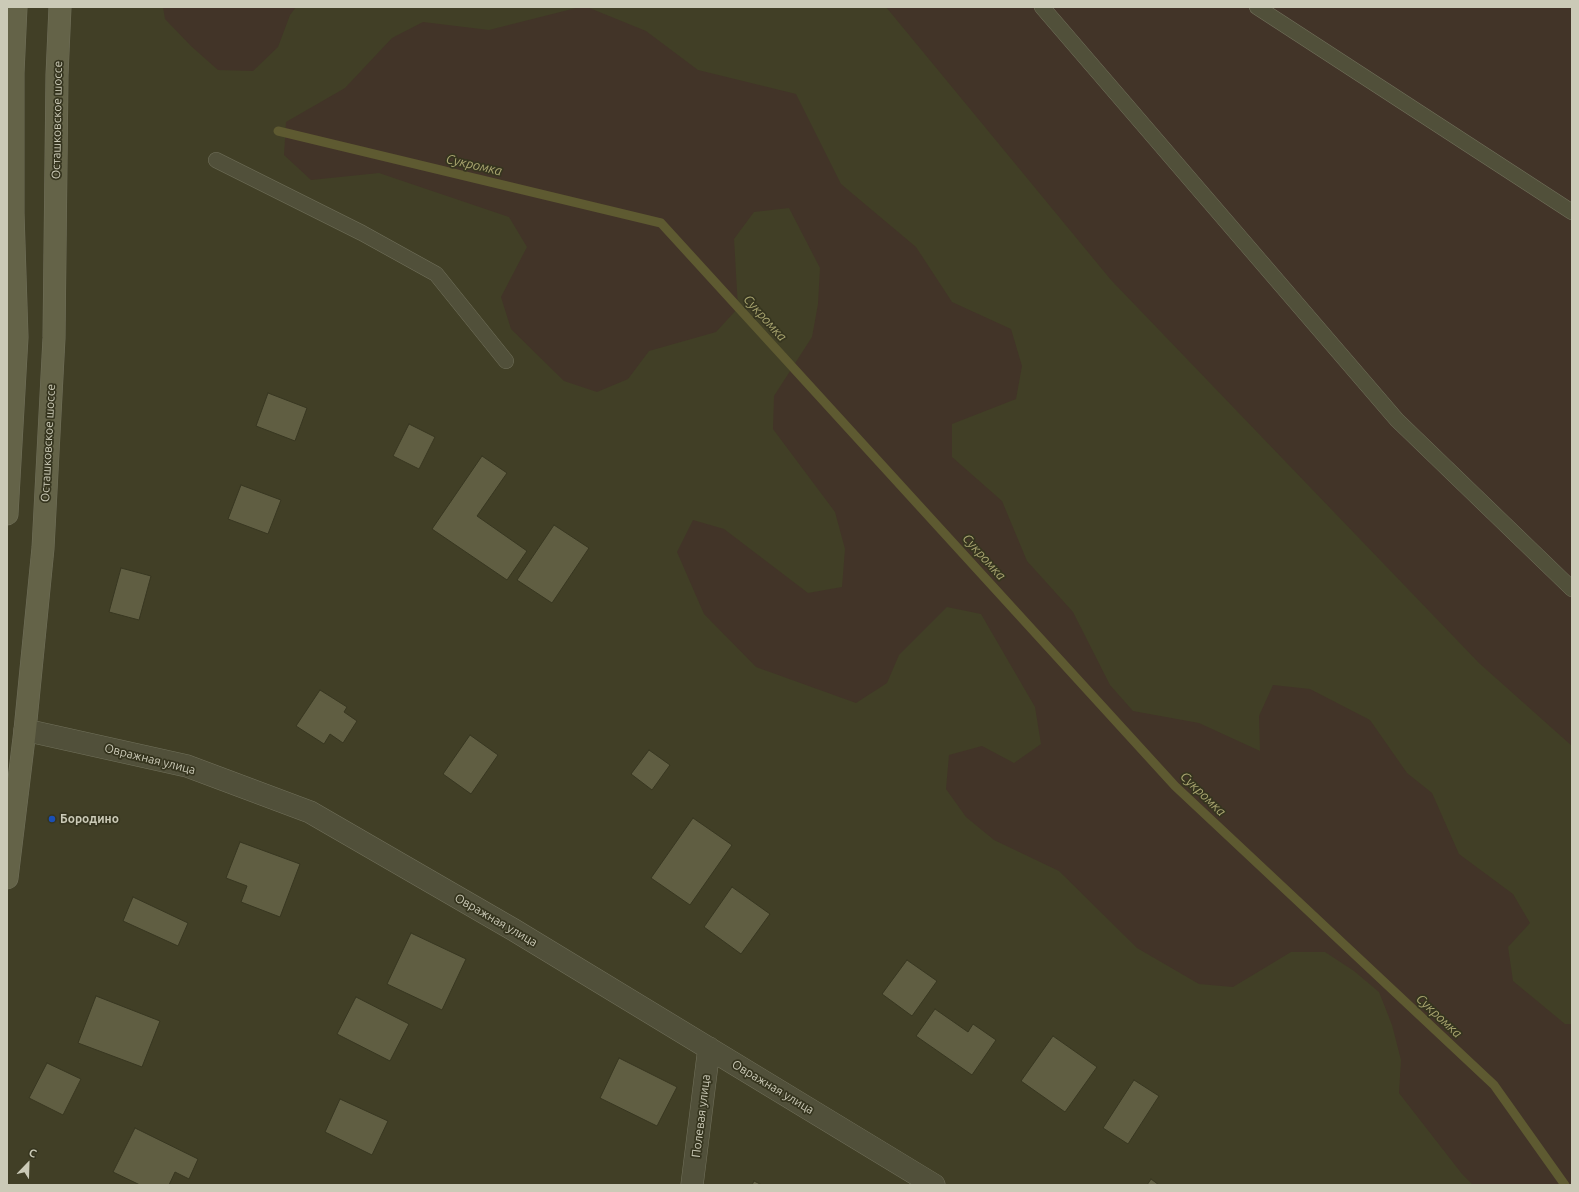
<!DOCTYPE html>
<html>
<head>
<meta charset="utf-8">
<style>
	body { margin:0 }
	#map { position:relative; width:1579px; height:1192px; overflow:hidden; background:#413f26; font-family:Ubuntu,sans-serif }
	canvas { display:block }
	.frame { position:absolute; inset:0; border:8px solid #cbcab7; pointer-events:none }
	.north { position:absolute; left:8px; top:1144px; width:40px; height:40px; -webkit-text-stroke:3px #36351f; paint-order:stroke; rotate:23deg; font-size:11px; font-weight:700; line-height:16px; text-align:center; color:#cbcab7 }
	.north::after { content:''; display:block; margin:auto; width:14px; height:18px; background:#cbcab7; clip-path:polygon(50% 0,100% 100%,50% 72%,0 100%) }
</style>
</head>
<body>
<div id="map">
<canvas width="1579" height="1192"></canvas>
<div class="frame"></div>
<div class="north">С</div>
</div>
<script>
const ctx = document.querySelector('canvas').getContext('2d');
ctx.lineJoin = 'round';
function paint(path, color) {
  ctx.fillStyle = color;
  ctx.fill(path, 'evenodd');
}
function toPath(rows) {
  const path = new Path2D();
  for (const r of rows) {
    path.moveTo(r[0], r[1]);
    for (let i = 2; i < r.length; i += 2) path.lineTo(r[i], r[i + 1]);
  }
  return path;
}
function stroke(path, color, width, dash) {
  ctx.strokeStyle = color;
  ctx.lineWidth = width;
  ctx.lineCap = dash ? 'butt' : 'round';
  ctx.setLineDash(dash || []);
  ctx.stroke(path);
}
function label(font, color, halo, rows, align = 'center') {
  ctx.font = font + ' Ubuntu,sans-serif';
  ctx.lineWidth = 3.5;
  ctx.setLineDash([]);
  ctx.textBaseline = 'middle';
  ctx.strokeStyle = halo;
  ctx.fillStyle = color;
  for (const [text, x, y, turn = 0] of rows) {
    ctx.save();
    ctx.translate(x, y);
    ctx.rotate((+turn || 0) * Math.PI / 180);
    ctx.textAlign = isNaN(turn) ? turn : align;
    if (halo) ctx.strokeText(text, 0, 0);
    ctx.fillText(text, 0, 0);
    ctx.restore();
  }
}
const green = toPath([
	[163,7,296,7,290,15,278,47,253,71,218,70,191,46,165,19],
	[580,7,587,7,646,31,698,70,796,94,841,184,916,247,952,302,1011,329,1022,366,1016,399,952,424,952,457,1002,501,1027,561,1073,612,1110,685,1133,711,1199,723,1260,751,1259,716,1273,685,1310,689,1370,720,1407,773,1432,793,1459,854,1513,894,1530,923,1508,947,1513,981,1565,1024,1572,1024,1572,1185,1473,1185,1462,1174,1399,1093,1401,1060,1392,1025,1379,992,1354,971,1325,952,1291,952,1233,987,1199,984,1137,948,1059,871,994,840,966,817,946,789,949,755,982,746,1014,763,1041,744,1035,707,981,614,947,607,899,655,887,683,856,703,756,667,704,614,677,552,693,520,724,529,808,593,842,587,845,549,835,512,773,429,774,396,812,337,818,304,820,268,789,208,754,212,734,239,738,308,716,332,649,351,628,379,597,392,564,381,511,329,501,297,527,247,509,217,379,173,311,180,284,155,286,122,345,88,392,38,423,22,489,30],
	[886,7,1572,7,1572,746,1479,663,1111,280]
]);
const stream = toPath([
	[278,131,661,223,1175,786,1494,1085,1565,1185]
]);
const building = toPath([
	[268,393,307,408,295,441,256,426,268,393],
	[409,424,435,437,419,469,393,456,409,424],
	[482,456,507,473,477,516,527,551,507,580,432,529,482,456],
	[241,485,281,500,268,534,228,519,241,485],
	[554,525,589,548,552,603,517,580,554,525],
	[121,568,151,576,139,620,109,612,121,568],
	[320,690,347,707,344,712,357,721,343,743,330,734,324,744,296,726,320,690],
	[470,735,498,755,471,794,443,774,470,735],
	[649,750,670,765,652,790,631,774,649,750],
	[693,818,732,845,690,905,651,878,693,818],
	[240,842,300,864,280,917,241,902,247,886,226,878,240,842],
	[732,887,770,914,741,954,704,927,732,887],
	[133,897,188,923,178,946,123,921,133,897],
	[411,933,466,959,442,1010,387,984,411,933],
	[907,960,937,981,912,1016,882,994,907,960],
	[96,996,160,1021,142,1067,78,1043,96,996],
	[356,997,409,1024,390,1061,337,1034,356,997],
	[935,1009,968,1032,973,1024,996,1040,972,1075,916,1036,935,1009],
	[1053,1036,1097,1067,1065,1112,1021,1081,1053,1036],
	[619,1058,677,1087,657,1126,600,1098,619,1058],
	[47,1063,81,1079,63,1115,29,1098,47,1063],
	[1134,1080,1159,1096,1128,1144,1103,1128,1134,1080],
	[340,1099,388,1121,372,1155,325,1132,340,1099],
	[135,1128,198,1159,189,1179,175,1172,169,1185,140,1185,113,1172,135,1128],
	[1151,1179,1159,1185,1147,1185,1151,1179],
	[754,1181,762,1185,752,1185,754,1181]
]);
const service = toPath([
	[1042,7,1397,420,1572,589],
	[1257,7,1572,212],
	[216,160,362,233,436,274,506,361]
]);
const minor = toPath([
	[25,730,187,766,310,812,514,930,934,1185],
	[692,1185,709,1048]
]);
const secondary = toPath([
	[7,514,17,337,13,213,13,73,16,7],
	[7,878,25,730,43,548,54,338,57,75,60,7]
]);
const markers = [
	[52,819,4,"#1a4fb4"]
];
const streetNames = [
	["Осташковское шоссе",57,120,-89],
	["Осташковское шоссе",48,443,-87],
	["Овражная улица",150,759,14],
	["Овражная улица",496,920,30],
	["Овражная улица",773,1087,31],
	["Полевая улица",701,1116,-83]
];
const poiNames = [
	["Бородино",60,819]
];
const waterNames = [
	["Сукромка",474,165,13],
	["Сукромка",765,318,48],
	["Сукромка",984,557,48],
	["Сукромка",1203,794,44],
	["Сукромка",1439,1016,43]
];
paint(green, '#423428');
stroke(stream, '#5e5a31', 9);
paint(building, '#605e42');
stroke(building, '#383721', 1);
stroke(service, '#71705b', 16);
stroke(minor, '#71705b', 23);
stroke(secondary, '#71705b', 23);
stroke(service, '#51503a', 15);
stroke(minor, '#51503a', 22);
stroke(secondary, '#646348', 22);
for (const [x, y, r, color] of markers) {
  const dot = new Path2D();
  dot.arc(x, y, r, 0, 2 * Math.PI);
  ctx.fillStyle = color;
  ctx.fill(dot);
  stroke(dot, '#36351f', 1.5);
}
label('12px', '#cbcab7', '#36351f', streetNames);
label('bold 12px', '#cbcab7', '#36351f', poiNames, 'left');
label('italic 13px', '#aaa670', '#36351f', waterNames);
</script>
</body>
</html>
